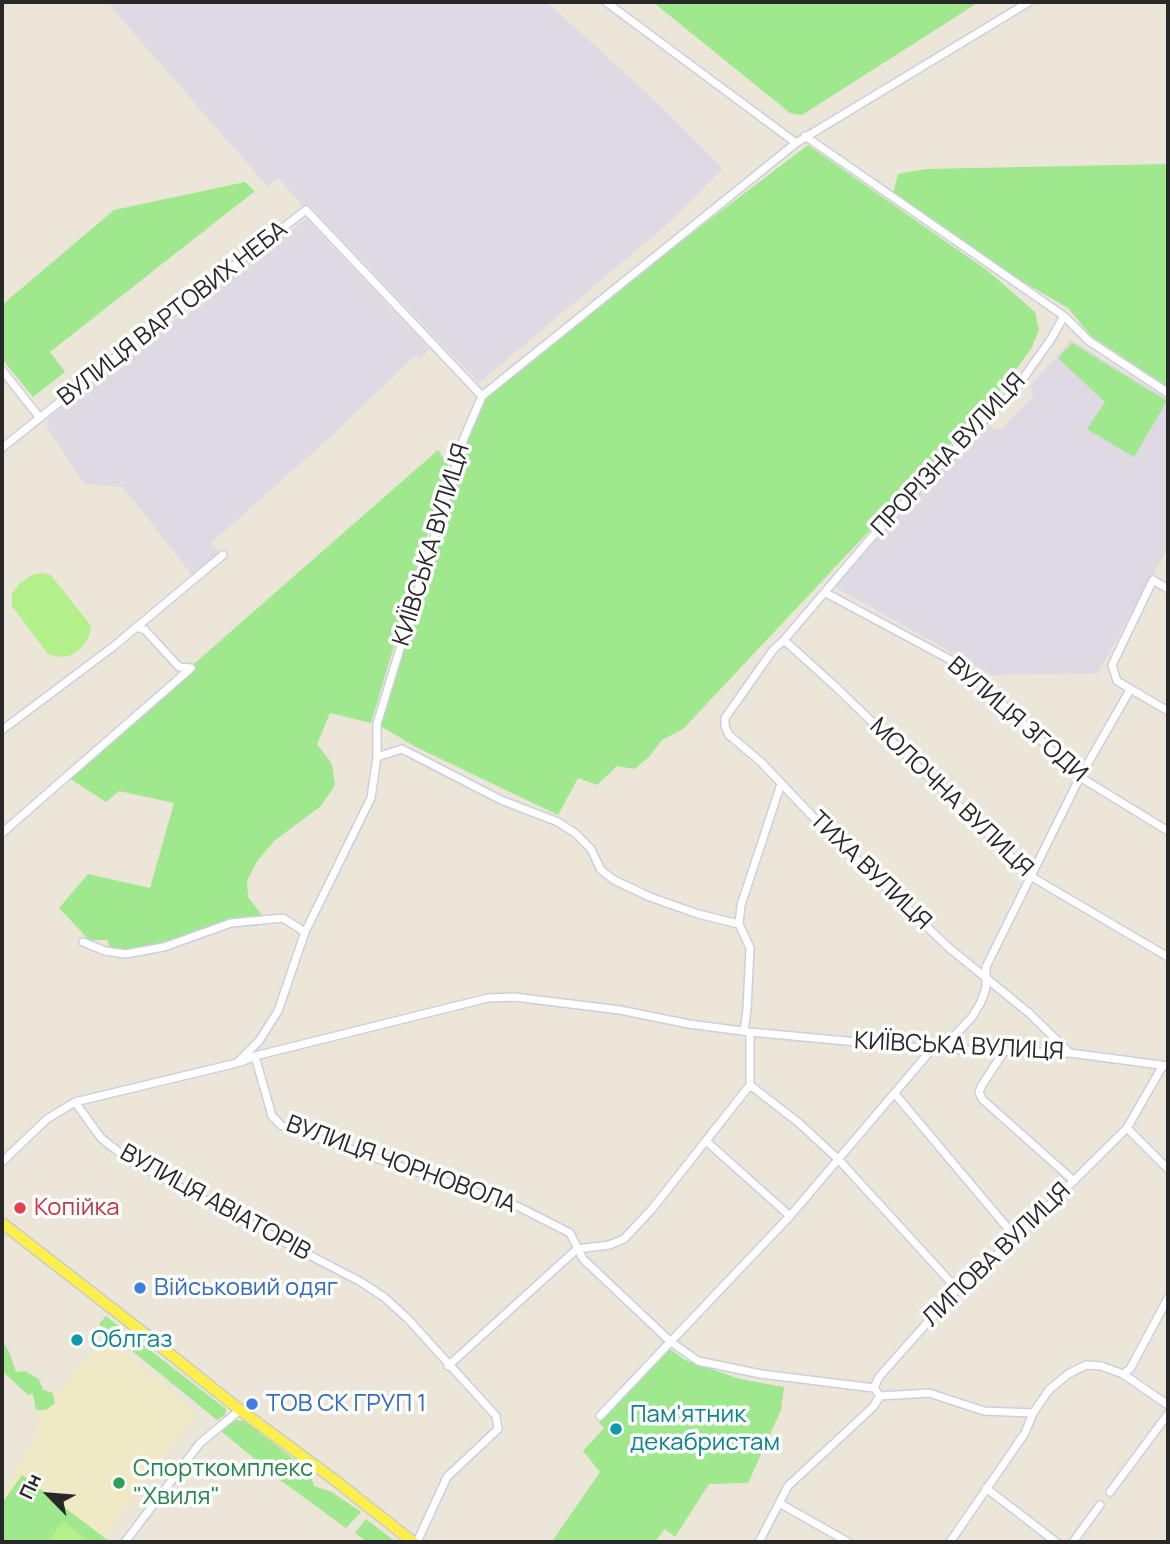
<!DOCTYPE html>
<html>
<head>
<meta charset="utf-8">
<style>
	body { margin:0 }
	#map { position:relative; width:1170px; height:1544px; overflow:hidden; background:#ece6d8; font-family:Manrope,sans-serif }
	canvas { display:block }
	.frame { position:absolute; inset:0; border:4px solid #282828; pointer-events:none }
	.north { position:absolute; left:14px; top:1460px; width:70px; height:70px; -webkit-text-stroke:5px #fff; paint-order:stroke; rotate:295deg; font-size:19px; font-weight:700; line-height:28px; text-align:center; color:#282828 }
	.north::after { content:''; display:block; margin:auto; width:24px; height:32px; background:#282828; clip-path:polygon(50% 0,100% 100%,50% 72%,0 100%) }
</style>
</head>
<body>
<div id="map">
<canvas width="1170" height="1544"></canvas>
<div class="frame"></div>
<div class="north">Пн</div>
</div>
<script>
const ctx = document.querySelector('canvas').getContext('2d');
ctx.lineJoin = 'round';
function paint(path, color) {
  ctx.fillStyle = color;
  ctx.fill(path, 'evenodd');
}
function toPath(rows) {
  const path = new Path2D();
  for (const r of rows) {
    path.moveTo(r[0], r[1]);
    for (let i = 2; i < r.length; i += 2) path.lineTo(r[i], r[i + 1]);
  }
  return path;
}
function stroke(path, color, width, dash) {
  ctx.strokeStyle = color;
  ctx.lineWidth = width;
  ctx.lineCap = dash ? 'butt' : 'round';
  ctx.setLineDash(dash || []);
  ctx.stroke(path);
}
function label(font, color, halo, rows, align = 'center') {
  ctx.font = font + ' Manrope,sans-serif';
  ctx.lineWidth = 7;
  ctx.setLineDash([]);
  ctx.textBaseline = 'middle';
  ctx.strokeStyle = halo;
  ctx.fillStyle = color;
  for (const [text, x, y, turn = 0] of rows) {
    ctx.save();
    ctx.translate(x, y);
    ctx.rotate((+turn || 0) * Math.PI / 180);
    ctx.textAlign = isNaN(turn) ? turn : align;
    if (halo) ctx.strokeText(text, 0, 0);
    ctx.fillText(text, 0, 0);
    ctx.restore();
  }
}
const industrial = toPath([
	[112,2,547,2,663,108,723,168,671,221,479,383,308,204,304,207,278,178,268,187,110,6],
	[306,219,430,349,419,360,415,356,328,439,211,543,220,554,193,576,123,487,84,484,47,427,49,417,171,323,181,316,188,315,198,302],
	[1071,340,1168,399,1168,548,1098,673,992,675,835,587,924,486,984,425,1000,430,1033,396,1030,386]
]);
const education = toPath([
	[105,1337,197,1413,119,1515,104,1538,110,1542,2,1542,2,1492,17,1470,37,1432,39,1415]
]);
const green = toPath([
	[653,2,979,2,802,115,790,113],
	[808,145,988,271,1035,312,1039,330,1031,349,997,395,683,729,662,740,649,757,634,769,617,766,597,785,578,778,558,815,416,747,377,724,464,438,482,396,505,375],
	[1168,164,1168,387,1091,336,1068,308,994,265,893,193,898,174,926,169],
	[245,182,255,191,50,352,65,372,33,397,2,359,2,305,114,210],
	[1072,343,1167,401,1134,457,1087,429,1105,402,1058,358],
	[438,450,448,465,371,723,330,713,317,744,332,764,335,785,321,806,274,841,256,863,247,881,248,897,262,915,232,918,167,941,125,950,110,947,107,940,89,940,59,908,88,874,150,888,174,803,119,791,106,802,66,776],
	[106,1316,226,1409,225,1415,217,1420,99,1324],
	[2,1343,5,1345,10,1354,16,1372,25,1371,39,1379,43,1390,53,1393,55,1403,46,1410,36,1410,33,1394,28,1395,2,1371],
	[670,1349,685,1360,740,1379,784,1387,781,1410,748,1483,709,1484,675,1537,665,1529,655,1542,554,1542,553,1540,600,1472,583,1451,604,1428,599,1423],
	[236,1420,245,1421,310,1472,314,1486,332,1492,361,1512,346,1528,280,1480,221,1431],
	[22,1475,110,1542,2,1542,2,1503],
	[366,1519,396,1542,367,1542,355,1533]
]);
const pitch = toPath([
	[42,573,51,575,91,626,89,637,82,647,72,655,60,657,48,654,12,606,12,594,19,584,32,575],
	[63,1521,90,1542,47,1542]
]);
const minor = toPath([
	[606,2,796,143],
	[805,136,1064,316,1089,341,1168,393],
	[1064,316,1051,339,1015,390,948,456,870,539,784,640,773,650,725,718,725,726,729,735,761,762,817,821,948,947,1029,1013,1070,1053],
	[2,370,40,418],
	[2,448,146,333,306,210,482,396],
	[1168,589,1153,580,1112,665,1117,681,1168,711],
	[826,593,962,666,1080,777,1168,831],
	[784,640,837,688,1032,877,1168,957],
	[2,730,114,646,223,555],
	[377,757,402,749,501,800,558,822,575,833,591,849,601,870,614,880,650,897,698,914,739,924],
	[2,833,191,668,179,667,145,630,136,627],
	[83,942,105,951,125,954,164,947,231,923,283,918,305,932],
	[744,1031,747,1010,750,948,739,924,741,905,781,784],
	[943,1048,972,1017,981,1002,986,988,986,967,1080,777,1130,690],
	[1003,1053,982,1085,979,1092,982,1099,1074,1181],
	[255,1056,272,1116,282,1126,519,1207,570,1233,583,1259,671,1342,698,1361,761,1374,874,1388,880,1396,929,1393,984,1411,1033,1413],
	[241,1062,255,1056,488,998,514,997,620,1010,689,1024,750,1032,932,1049,1070,1053,1168,1066],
	[750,1085,799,1123,839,1160,957,1289],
	[895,1094,1016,1238],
	[75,1102,101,1138,130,1161,361,1282,384,1297,408,1319,496,1416,498,1429,447,1477,417,1542],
	[1127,1128,1168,1169],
	[706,1141,790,1216],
	[2,1162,47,1119,75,1102,237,1063,259,1041,278,1011,305,932,371,798,377,757,377,724,464,438,482,396,796,143,1029,2],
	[448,1366,577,1249,609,1245,624,1239,652,1209,750,1085,750,1032],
	[1123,1374,1168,1405],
	[874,1388,879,1377,957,1289,1016,1238,1127,1128,1162,1067],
	[600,1416,790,1216,932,1049],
	[986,1488,1056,1542],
	[1110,1492,1168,1414],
	[779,1503,848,1542],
	[125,1542,200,1443,240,1410],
	[759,1542,788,1486,873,1407,880,1396],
	[950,1542,1025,1433,1033,1413,1049,1390,1068,1374,1086,1365,1101,1366,1123,1374,1130,1369,1168,1298],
	[1073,1542,1100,1505]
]);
const major = toPath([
	[2,1223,145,1334,240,1410,336,1481,413,1542]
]);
const markers = [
	[20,1208,7,"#e0444e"],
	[140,1288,7,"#3f7fe0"],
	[77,1340,7,"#0f9aa8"],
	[252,1404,7,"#3f7fe0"],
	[616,1429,7,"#0f9aa8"],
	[119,1483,7,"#2e9e5b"]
];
const streetNames = [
	["ВУЛИЦЯ ВАРТОВИХ НЕБА",173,314,-38],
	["ПРОРІЗНА ВУЛИЦЯ",949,455,-47],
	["КИЇВСЬКА ВУЛИЦЯ",432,545,-73],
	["ВУЛИЦЯ ЗГОДИ",1017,720,41],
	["МОЛОЧНА ВУЛИЦЯ",951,798,44],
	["ТИХА ВУЛИЦЯ",870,871,44],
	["КИЇВСЬКА ВУЛИЦЯ",959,1047,3],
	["ВУЛИЦЯ ЧОРНОВОЛА",401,1165,20],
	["ВУЛИЦЯ АВІАТОРІВ",215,1203,29],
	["ЛИПОВА ВУЛИЦЯ",997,1255,-44]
];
const healthNames = [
	["Копійка",34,1208]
];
const shopNames = [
	["Військовий одяг",154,1288],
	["ТОВ СК ГРУП 1",266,1404]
];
const cultureNames = [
	["Облгаз",91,1340],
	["Пам'ятник",630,1415],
	["декабристам",630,1443]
];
const leisureNames = [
	["Спорткомплекс",133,1469],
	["\"Хвиля\"",133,1497]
];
paint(industrial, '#ded9e3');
paint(education, '#f0e9c5');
paint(green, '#9fe88e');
paint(pitch, '#b4f089');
stroke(minor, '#cdcde3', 10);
stroke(major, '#cbcbcb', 13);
stroke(minor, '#fff', 7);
stroke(major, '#fcef4c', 10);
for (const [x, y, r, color] of markers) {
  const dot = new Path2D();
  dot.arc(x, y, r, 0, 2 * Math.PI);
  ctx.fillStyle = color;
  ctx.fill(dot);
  stroke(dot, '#fff', 2.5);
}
label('24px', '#282828', '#fff', streetNames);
label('24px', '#be3a42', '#fff', healthNames, 'left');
label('24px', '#366cbe', '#fff', shopNames, 'left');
label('24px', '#0d838f', '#fff', cultureNames, 'left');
label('24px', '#27864d', '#fff', leisureNames, 'left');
</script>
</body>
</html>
